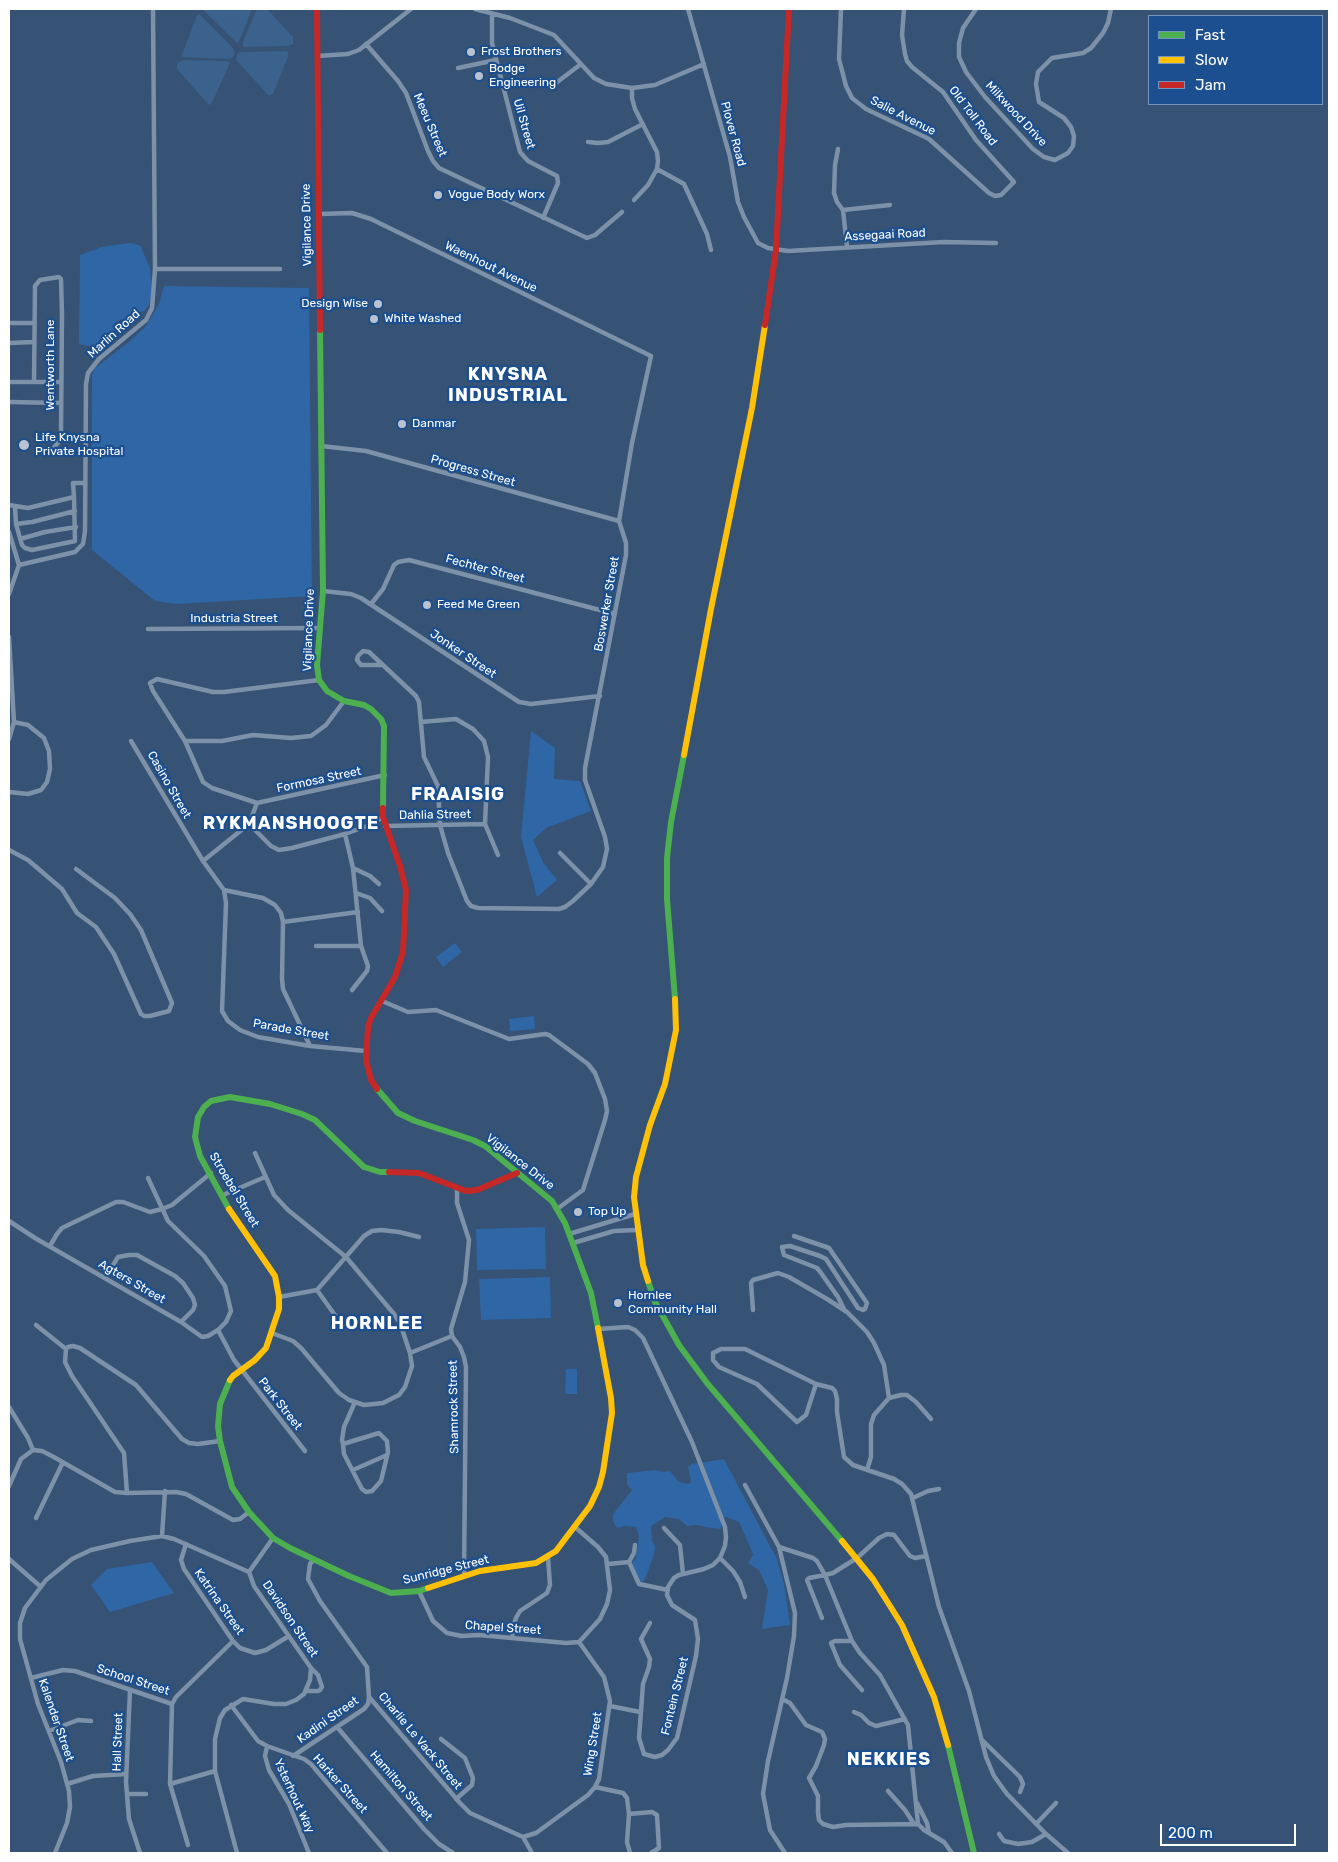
<!DOCTYPE html>
<html>
<head>
<meta charset="utf-8">
<style>
	body { margin:0 }
	#map { position:relative; width:1338px; height:1862px; overflow:hidden; background:#365274; font-family:Rubik,sans-serif }
	canvas { display:block }
	.frame { position:absolute; inset:0; border:10px solid #fff; pointer-events:none }
	.legend { position:absolute; left:1148px; top:15px; width:175px; height:90px; box-sizing:border-box; background:#1b4f8f; border:1px solid #7695bc; margin:0; padding:6px 9px; list-style:none; font-size:15px; color:#fff }
	.legend li { display:flex; align-items:center; gap:10px; height:25px }
	.legend b { width:25px; border:1px solid #7695bc }
	.scale { position:absolute; left:1160px; top:1824px; width:136px; height:22px; box-sizing:border-box; border:2px solid #fff; border-top:0; padding-left:6px; font-size:15px; line-height:18px; white-space:nowrap; color:#fff; -webkit-text-stroke:4px #1b4f8f; paint-order:stroke }
</style>
</head>
<body>
<div id="map">
<canvas width="1338" height="1862"></canvas>
<div class="frame"></div>
<ul class="legend">
<li><b style="height:6px;background:#4caf50"></b>Fast</li>
<li><b style="height:6px;background:#ffc107"></b>Slow</li>
<li><b style="height:6px;background:#c62828"></b>Jam</li>
</ul>
<div class="scale">200 m</div>
</div>
<script>
const ctx = document.querySelector('canvas').getContext('2d');
ctx.lineJoin = 'round';
function paint(path, color) {
  ctx.fillStyle = color;
  ctx.fill(path, 'evenodd');
}
function toPath(rows) {
  const path = new Path2D();
  for (const r of rows) {
    path.moveTo(r[0], r[1]);
    for (let i = 2; i < r.length; i += 2) path.lineTo(r[i], r[i + 1]);
  }
  return path;
}
function stroke(path, color, width, dash) {
  ctx.strokeStyle = color;
  ctx.lineWidth = width;
  ctx.lineCap = dash ? 'butt' : 'round';
  ctx.setLineDash(dash || []);
  ctx.stroke(path);
}
function label(font, color, halo, rows, align = 'center') {
  ctx.font = font + ' Rubik,sans-serif';
  ctx.lineWidth = 4.5;
  ctx.setLineDash([]);
  ctx.textBaseline = 'middle';
  ctx.strokeStyle = halo;
  ctx.fillStyle = color;
  for (const [text, x, y, turn = 0] of rows) {
    ctx.save();
    ctx.translate(x, y);
    ctx.rotate((+turn || 0) * Math.PI / 180);
    ctx.textAlign = isNaN(turn) ? turn : align;
    if (halo) ctx.strokeText(text, 0, 0);
    ctx.fillText(text, 0, 0);
    ctx.restore();
  }
}
const green = toPath([
	[129,243,139,245,141,247,150,268,152,294,149,305,144,311,115,322,117,334,106,346,99,351,93,350,89,346,79,344,80,255,102,247],
	[164,286,309,288,312,596,176,604,155,601,92,550,92,375,95,368,130,341,146,326,159,304],
	[531,731,555,748,554,779,580,781,591,811,546,828,533,840,543,862,557,880,537,897,521,837],
	[455,943,462,952,443,967,436,957],
	[534,1016,535,1029,510,1031,509,1019],
	[545,1227,546,1269,477,1270,476,1229],
	[550,1277,551,1318,481,1320,479,1279],
	[566,1369,577,1369,577,1394,565,1394],
	[724,1459,777,1559,784,1584,790,1625,762,1629,768,1590,759,1570,748,1563,753,1555,751,1549,739,1522,726,1517,721,1520,721,1529,711,1528,696,1525,687,1526,679,1519,665,1517,651,1526,652,1541,655,1546,654,1555,645,1579,641,1583,637,1578,632,1563,636,1558,639,1536,636,1527,625,1526,617,1528,613,1521,613,1514,632,1490,627,1484,627,1473,656,1470,663,1472,670,1471,679,1482,689,1484,691,1482,688,1467,692,1464],
	[152,1562,174,1593,110,1612,91,1585,107,1569]
]);
const water = toPath([
	[202,9,252,9,239,42,237,43],
	[257,9,267,9,293,37,293,44,288,46,243,47,243,42],
	[198,13,232,47,235,52,233,57,229,59,181,57],
	[286,51,288,52,288,57,273,94,269,96,236,60,237,54,240,52],
	[183,60,228,61,230,63,211,105,208,104,177,69,177,63]
]);
const stream = toPath([
	[324,11,325,9]
]);
const street = toPath([
	[475,9,510,18,554,35,594,78,606,84,632,88,655,85,704,64],
	[688,9,730,157,738,202,744,217,758,243,768,248,788,251,944,242,996,243],
	[841,9,839,59,846,86,852,98,866,109,929,139,989,193,995,196,1001,195,1014,182,976,140,943,92,912,67,907,61,905,54,902,35,904,9],
	[976,9,963,28,959,43,959,57,966,72,985,97,1033,149,1044,157,1055,160,1068,153,1073,146,1074,136,1071,127,1064,118,1039,102,1036,84,1038,72,1052,58,1083,53,1091,48,1103,33,1108,23,1111,9],
	[492,14,492,43,520,152,528,161,557,176,558,183,543,218],
	[366,44,398,81,406,93,428,151,433,161,439,168,587,238,595,235,622,212],
	[317,56,348,54,359,50,411,9],
	[458,68,496,60],
	[552,86,581,64],
	[632,88,632,98,635,109,657,152,658,161,657,169,648,185,634,200],
	[588,142,598,143,608,142,643,124],
	[838,149,835,165,834,193,837,202,843,210,847,247],
	[657,169,684,184,707,234,711,250],
	[843,210,890,205],
	[319,214,352,213,371,219,651,356,632,443,619,521,626,543,626,555,585,768,585,780,605,837,607,849,603,867,591,884,573,901,565,907,559,909,478,908,471,906,467,901,448,853,440,825,438,786,424,757,419,702,416,696,369,652,363,651,358,656,357,660,361,665,382,665],
	[155,269,280,269],
	[9,323,34,323],
	[9,343,34,342],
	[9,382,61,382],
	[34,382,35,286,40,280,59,277,61,279,62,314,61,432,60,440,53,449],
	[9,402,61,403],
	[321,446,366,451,619,521],
	[74,497,73,483,85,483],
	[9,505,28,508,74,497,75,541,32,550,25,548,22,545,16,524,15,507],
	[16,524,32,522,75,511],
	[9,532,19,565],
	[20,539,45,532,76,527],
	[19,565,75,552,83,544,85,531,86,384,88,373,99,359,146,320,152,308,155,269,153,9],
	[323,591,351,594,361,598,519,702,531,704,600,696],
	[9,594,19,565],
	[371,604,383,589,394,565,398,562,409,560,615,614],
	[148,629,320,628],
	[9,637,14,722,9,739],
	[421,722,456,719,473,729,484,741,488,757,485,824,498,855],
	[131,741,203,861,224,890,226,903,222,1011,228,1021,240,1030,258,1037,310,1046,366,1051],
	[185,741,222,741,253,735,291,738,311,736,326,725,344,701],
	[9,792,28,794,41,790,47,782,50,769,49,751,44,738,28,725,14,722],
	[257,803,212,788,203,782,185,741,153,691,150,683,157,679,213,692,224,692,319,680],
	[257,803,385,775],
	[249,824,271,846,279,850,292,848,345,834,370,825,383,817],
	[249,824,257,803],
	[385,826,485,824],
	[345,834,353,868,361,946,368,966,367,971,352,990],
	[9,850,28,860,62,889,77,913,96,927,114,954,141,1014,144,1016,150,1016,169,1011,172,1003,141,930,130,914,115,898,76,869],
	[560,853,591,884],
	[203,861,249,824],
	[353,868,370,876,379,884],
	[224,890,263,898,275,905,281,913,283,922,282,979,283,989,310,1046],
	[356,893,370,898,382,911],
	[283,922,358,912],
	[316,946,361,946],
	[382,1001,408,1012,436,1010,509,1039,545,1034,549,1035,588,1064,595,1073,605,1099,607,1111,605,1120,583,1190,557,1209],
	[255,1153,274,1195,288,1210,346,1257,394,1314,400,1323,410,1353,412,1366,405,1387,399,1395,383,1403,364,1405,349,1400,339,1393,301,1348,293,1341,272,1333],
	[148,1178,168,1221,204,1256,225,1286,231,1311,226,1322,218,1330,234,1360,305,1451],
	[457,1188,457,1203,469,1240,465,1282,451,1329,452,1336,460,1347,464,1357,466,1367,464,1575],
	[223,1195,265,1177],
	[9,1221,35,1238,181,1322,202,1337,208,1336,218,1330],
	[569,1234,635,1214],
	[794,1236,829,1248,867,1303,865,1309,863,1310,858,1308,826,1259,820,1256,790,1246,782,1247,784,1255,817,1268,821,1273,838,1297,845,1311],
	[573,1243,614,1231,636,1230],
	[50,1246,57,1234,62,1228,116,1202,123,1202,150,1212,162,1209,172,1205,211,1173],
	[105,1278,118,1257,129,1255,137,1255,175,1276,183,1283,193,1298,195,1305,193,1310,181,1322],
	[317,1290,342,1325],
	[279,1297,317,1290,364,1236,372,1231,381,1230,399,1232,419,1237],
	[753,1310,751,1283,753,1280,778,1273,789,1277,827,1299,847,1312,867,1332,874,1343,884,1365,889,1398],
	[36,1325,66,1349],
	[598,1329,628,1327,635,1330,643,1338,692,1442,725,1527,726,1537,725,1546,720,1558,713,1565,704,1569,679,1575,674,1578,668,1587,667,1595,672,1605,695,1620,698,1639,696,1656,677,1738,668,1750,662,1755,655,1757,644,1754,639,1738,643,1684,649,1667,650,1659,641,1639,650,1623],
	[410,1353,452,1336],
	[816,1384,745,1349,721,1349,713,1353,713,1360,719,1367,757,1384,797,1422,806,1415,816,1384,832,1388,835,1391,837,1399,837,1412,844,1457,853,1465,894,1479,902,1484,911,1494,939,1607,969,1691,986,1757,994,1776,1007,1794,1046,1834,1068,1853],
	[9,1407,28,1438,33,1450],
	[343,1444,379,1433,387,1441,388,1452,381,1481,372,1491,366,1492,362,1489,344,1454,343,1444,342,1440,344,1427,355,1402],
	[33,1450,42,1451,52,1456,115,1492,127,1493,176,1492,186,1494,233,1520,240,1519,249,1512],
	[353,1470,387,1455],
	[867,1470,871,1457,871,1424,874,1415,889,1398,901,1395,907,1395,916,1402,931,1419],
	[745,1485,779,1547,795,1613,794,1636,787,1678,768,1761,763,1794,770,1830,785,1853],
	[9,1486,21,1459,33,1450],
	[127,1493,124,1453,72,1376,65,1362,66,1349,68,1347,73,1346,80,1348,136,1385,182,1439,189,1443,198,1444,220,1441],
	[913,1498,928,1491,939,1489],
	[36,1518,63,1462],
	[575,1527,598,1547,606,1557,610,1590,607,1604,600,1619,579,1642],
	[664,1528,680,1545,683,1574],
	[162,1536,165,1491],
	[186,1544,181,1560,184,1569,233,1641,240,1648,255,1653,266,1650,289,1636],
	[779,1547,813,1558,817,1561,825,1575,833,1573,857,1558,879,1538,887,1534,894,1535,910,1556,915,1558,926,1556],
	[720,1558,733,1571,740,1582,745,1597],
	[9,1559,41,1587],
	[629,1562,634,1553,635,1545],
	[608,1564,629,1562,639,1584,668,1590],
	[249,1572,273,1538],
	[419,1591,433,1621,447,1633,462,1636,479,1635,566,1643,579,1642],
	[822,1618,807,1580,809,1578,825,1575,852,1641,860,1653,880,1675,908,1725,918,1824],
	[512,1638,513,1627,516,1618,520,1611,547,1593,550,1585,548,1557],
	[852,1641,835,1641,831,1643,840,1665,862,1690],
	[31,1678,63,1670,75,1671,172,1704],
	[130,1690,126,1782,129,1819,140,1853],
	[306,1691,318,1691,320,1690,322,1687,318,1675,311,1668],
	[369,1697,460,1803,470,1813,523,1837,532,1853],
	[782,1699,790,1703,806,1725,822,1732,825,1739,824,1745,816,1766,809,1778,818,1796,818,1813,819,1820,823,1824,833,1827,846,1825,918,1824,924,1830,944,1842,952,1853],
	[231,1705,258,1741,267,1746,304,1759,311,1764,387,1853],
	[610,1706,640,1712],
	[854,1712,861,1715,869,1723,876,1726,905,1719],
	[337,1727,424,1829,439,1844,453,1853],
	[49,1731,78,1720,91,1721],
	[441,1739,465,1758,473,1778,472,1785,456,1799],
	[981,1739,1020,1777,1023,1784,1020,1792],
	[267,1746,265,1756,269,1770,289,1804,309,1853],
	[293,1756,364,1709,368,1704,369,1697,367,1667,320,1601,308,1579,310,1564,314,1559],
	[67,1784,93,1776,126,1774],
	[170,1784,215,1771],
	[595,1787,623,1793,627,1798,629,1814,627,1842,630,1853],
	[888,1791,905,1810,914,1824],
	[128,1794,146,1794],
	[917,1803,927,1823,929,1833],
	[629,1814,652,1812,657,1815,659,1848,651,1853],
	[1036,1824,1056,1803],
	[999,1834,1004,1841,1018,1844,1032,1842,1046,1834],
	[523,1837,536,1833,588,1795,595,1787,599,1779,610,1701,604,1677,579,1642],
	[188,1845,170,1784,172,1704,176,1697,233,1641],
	[55,1853,67,1823,70,1807,69,1791,61,1762,38,1704,20,1639,20,1623,25,1608,46,1580,72,1559,91,1550,130,1541,162,1536,174,1539,249,1572],
	[237,1853,215,1771,215,1739,220,1718,225,1710,243,1699,274,1704,286,1704,296,1700,304,1694,310,1680,311,1668,254,1586,249,1572]
]);
const fast = toPath([
	[320,330,323,591,317,665,319,680,327,691,344,701,364,705,371,709,381,719,384,726,383,808],
	[675,999,667,899,667,858,671,822,684,755],
	[377,1089,398,1113,415,1121,473,1140,485,1146,552,1201,565,1223,591,1293,598,1328],
	[229,1209,200,1156,195,1137,198,1117,204,1107,211,1101,230,1097,270,1104,302,1114,315,1120,364,1167,380,1172,389,1172],
	[648,1281,655,1302,679,1345,707,1383,842,1541],
	[230,1380,220,1404,218,1426,220,1441,232,1487,249,1512,273,1538,290,1548,349,1576,391,1593,419,1591,428,1588],
	[948,1745,974,1853]
]);
const slow = toPath([
	[684,755,711,609,752,408,765,325],
	[229,1209,275,1276,279,1297,279,1309,266,1348,255,1360,233,1376,230,1380],
	[648,1281,643,1265,634,1197,636,1177,650,1125,665,1084,676,1030,675,999],
	[842,1541,873,1579,902,1625,934,1697,948,1745],
	[428,1588,480,1571,536,1563,556,1551,590,1506,599,1487,603,1472,612,1413,611,1398,598,1328]
]);
const jam = toPath([
	[317,9,320,330],
	[765,325,776,250,789,9],
	[377,1089,371,1080,366,1060,368,1027,371,1018,395,977,403,952,406,890,400,866,383,817,383,808],
	[389,1172,419,1173,466,1191,477,1190,517,1173]
]);
const markers = [
	[471,52,5,"#b9c2ce"],
	[479,76,5,"#b9c2ce"],
	[438,195,5,"#b9c2ce"],
	[378,304,5,"#b9c2ce"],
	[374,319,5,"#b9c2ce"],
	[402,424,5,"#b9c2ce"],
	[24,445,6,"#b9c2ce"],
	[427,605,5,"#b9c2ce"],
	[578,1212,5,"#b9c2ce"],
	[618,1303,5,"#b9c2ce"]
];
const poiNames = [
	["Frost Brothers",481,52],
	["Bodge",489,69],
	["Engineering",489,83],
	["Vogue Body Worx",448,195],
	["Design Wise",368,304,"right"],
	["White Washed",384,319],
	["Danmar",412,424],
	["Life Knysna",35,438],
	["Private Hospital",35,452],
	["Feed Me Green",437,605],
	["Top Up",588,1212],
	["Hornlee",628,1296],
	["Community Hall",628,1310]
];
const streetNames = [
	["Milkwood Drive",1016,114,47],
	["Salie Avenue",903,116,27],
	["Old Toll Road",973,116,53],
	["Uil Street",524,124,74],
	["Meeu Street",430,125,67],
	["Plover Road",733,134,75],
	["Vigilance Drive",307,225,-91],
	["Assegaai Road",885,235,-3],
	["Waenhout Avenue",491,267,26],
	["Marlin Road",114,334,-42],
	["Wentworth Lane",51,365,-90],
	["Progress Street",473,471,16],
	["Fechter Street",485,569,15],
	["Boswerker Street",607,604,-80],
	["Industria Street",234,619],
	["Vigilance Drive",309,630,-88],
	["Jonker Street",463,654,34],
	["Formosa Street",319,780,-12],
	["Casino Street",169,785,60],
	["Dahlia Street",435,815,-1],
	["Parade Street",291,1030,10],
	["Vigilance Drive",520,1162,38],
	["Stroebel Street",234,1190,59],
	["Agters Street",132,1282,30],
	["Park Street",280,1404,52],
	["Shamrock Street",454,1407,-91],
	["Sunridge Street",446,1570,-14],
	["Katrina Street",219,1602,55],
	["Davidson Street",290,1619,56],
	["Chapel Street",503,1628,4],
	["School Street",133,1680,18],
	["Fontein Street",675,1696,-76],
	["Kalender Street",56,1720,71],
	["Kadini Street",328,1720,-35],
	["Charlie Le Vack Street",420,1741,50],
	["Hall Street",118,1742,-88],
	["Wing Street",593,1744,-81],
	["Harker Street",340,1784,48],
	["Hamilton Street",401,1786,49],
	["Ysterhout Way",294,1796,65]
];
const districtNames = [
	["KNYSNA",508,375],
	["INDUSTRIAL",508,396],
	["FRAAISIG",458,795],
	["RYKMANSHOOGTE",291,824],
	["HORNLEE",377,1324],
	["NEKKIES",889,1760]
];
paint(green, '#2f66a5');
paint(water, '#3b618d');
stroke(stream, '#3b618d', 1);
stroke(street, '#7d92a8', 4.5);
stroke(fast, '#4caf50', 6);
stroke(slow, '#ffc107', 6);
stroke(jam, '#c62828', 6);
for (const [x, y, r, color] of markers) {
  const dot = new Path2D();
  dot.arc(x, y, r, 0, 2 * Math.PI);
  ctx.fillStyle = color;
  ctx.fill(dot);
  stroke(dot, '#1b4f8f', 2);
}
label('12px', '#fff', '#1b4f8f', poiNames, 'left');
label('12px', '#fff', '#1b4f8f', streetNames);
ctx.letterSpacing = '1px';
label('bold 18px', '#fff', '#1b4f8f', districtNames);
ctx.letterSpacing = '0px';
</script>
</body>
</html>
